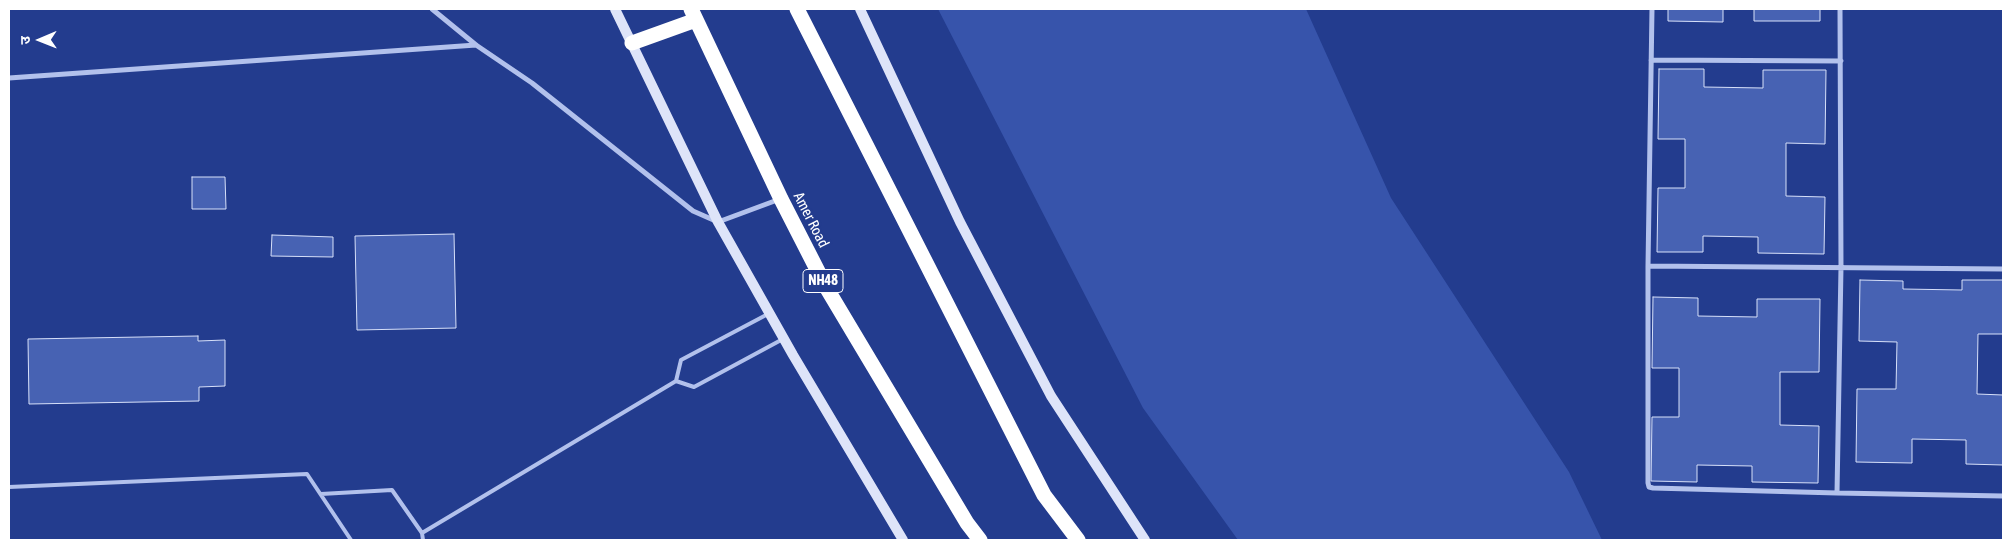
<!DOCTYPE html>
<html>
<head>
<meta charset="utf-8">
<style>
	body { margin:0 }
	#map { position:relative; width:2012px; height:549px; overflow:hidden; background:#233c8e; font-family:"Asap Condensed","Noto Sans Devanagari",sans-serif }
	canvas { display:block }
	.frame { position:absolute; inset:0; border:10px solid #fff; pointer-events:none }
	.north { position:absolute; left:15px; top:15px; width:50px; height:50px; -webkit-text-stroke:4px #233c8e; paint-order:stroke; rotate:269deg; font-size:14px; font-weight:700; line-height:20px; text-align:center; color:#fff }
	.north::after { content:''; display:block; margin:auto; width:18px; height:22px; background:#fff; clip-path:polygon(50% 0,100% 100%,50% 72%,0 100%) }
</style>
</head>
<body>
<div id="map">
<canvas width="2012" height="549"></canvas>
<div class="frame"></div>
<div class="north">उ</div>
</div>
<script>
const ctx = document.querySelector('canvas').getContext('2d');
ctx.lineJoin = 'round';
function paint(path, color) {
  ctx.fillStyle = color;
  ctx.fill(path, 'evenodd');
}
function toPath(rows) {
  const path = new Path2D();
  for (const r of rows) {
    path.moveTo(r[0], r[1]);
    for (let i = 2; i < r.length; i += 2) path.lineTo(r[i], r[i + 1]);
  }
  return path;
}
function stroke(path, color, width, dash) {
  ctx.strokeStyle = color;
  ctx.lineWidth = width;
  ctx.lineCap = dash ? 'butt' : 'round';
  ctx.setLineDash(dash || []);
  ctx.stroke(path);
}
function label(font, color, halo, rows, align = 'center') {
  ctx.font = font + ' "Asap Condensed",sans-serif';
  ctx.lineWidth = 4.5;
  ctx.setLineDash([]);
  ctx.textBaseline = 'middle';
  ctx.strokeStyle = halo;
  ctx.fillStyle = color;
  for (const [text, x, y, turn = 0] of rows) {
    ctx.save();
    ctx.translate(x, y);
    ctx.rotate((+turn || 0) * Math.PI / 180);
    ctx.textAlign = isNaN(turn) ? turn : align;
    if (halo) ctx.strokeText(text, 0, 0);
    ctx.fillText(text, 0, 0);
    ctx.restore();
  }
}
const green = toPath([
	[938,9,1306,9,1391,198,1569,472,1602,540,1238,540,1143,408]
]);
const building = toPath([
	[1668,9,1723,9,1723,22,1668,21,1668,9],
	[1754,9,1820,9,1820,21,1754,21,1754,9],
	[1659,69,1704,69,1704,87,1763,88,1763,70,1826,70,1825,144,1786,143,1786,196,1825,197,1824,254,1758,253,1758,237,1703,236,1703,252,1657,252,1658,188,1685,188,1685,139,1658,139,1659,69],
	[192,177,225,177,226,209,192,209,192,177],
	[454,234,456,328,357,330,355,236,454,234],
	[272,235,333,237,333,257,271,256,272,235],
	[1860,280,1903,281,1903,289,1962,290,1962,280,2003,280,2003,334,1978,334,1977,394,2003,395,2003,465,1966,464,1966,440,1912,439,1912,463,1856,462,1857,389,1896,389,1897,342,1859,341,1860,280],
	[1653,297,1698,298,1698,316,1757,317,1757,299,1820,299,1819,372,1780,372,1780,425,1819,426,1818,483,1752,482,1752,466,1697,465,1697,482,1651,481,1652,417,1679,417,1679,368,1652,368,1653,297],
	[198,336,198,341,225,340,225,386,199,387,199,401,29,404,28,339,198,336]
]);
const lane = toPath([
	[676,381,681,360,768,314],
	[9,487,307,474,351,540],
	[321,494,392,490,422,533,423,540],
	[422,533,676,381,694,387,783,339]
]);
const street = toPath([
	[432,9,476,45,532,83,693,211,718,222,780,199],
	[1652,9,1648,266,1648,483,1649,487,1653,488,1837,493,2003,496],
	[1651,60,1841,61],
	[9,78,476,45],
	[1648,266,2003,269],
	[1837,493,1841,267,1840,9]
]);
const secondary = toPath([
	[615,9,718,222,793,355,903,540],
	[860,9,960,222,1051,396,1145,540]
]);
const highway = toPath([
	[691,9,781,199,826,287,967,523,980,540],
	[797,9,1044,495,1078,540],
	[632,43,696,20]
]);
const shields = [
	[823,281,40]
];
const shieldNames = [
	["NH48",823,281]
];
const streetNames = [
	["Amer Road",811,220,63]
];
paint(green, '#3754ab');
paint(building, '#4762b3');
stroke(building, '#d7e0f9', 1);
stroke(lane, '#b2c1ec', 4);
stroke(street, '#b2c1ec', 5);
stroke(secondary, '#dee4f9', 10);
stroke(highway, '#fff', 15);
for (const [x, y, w] of shields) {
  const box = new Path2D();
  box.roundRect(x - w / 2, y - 11.5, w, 23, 4);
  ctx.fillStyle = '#233c8e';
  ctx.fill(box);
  stroke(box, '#fff', 1);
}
label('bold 14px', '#fff', null, shieldNames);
label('15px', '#fff', '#233c8e', streetNames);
</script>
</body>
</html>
